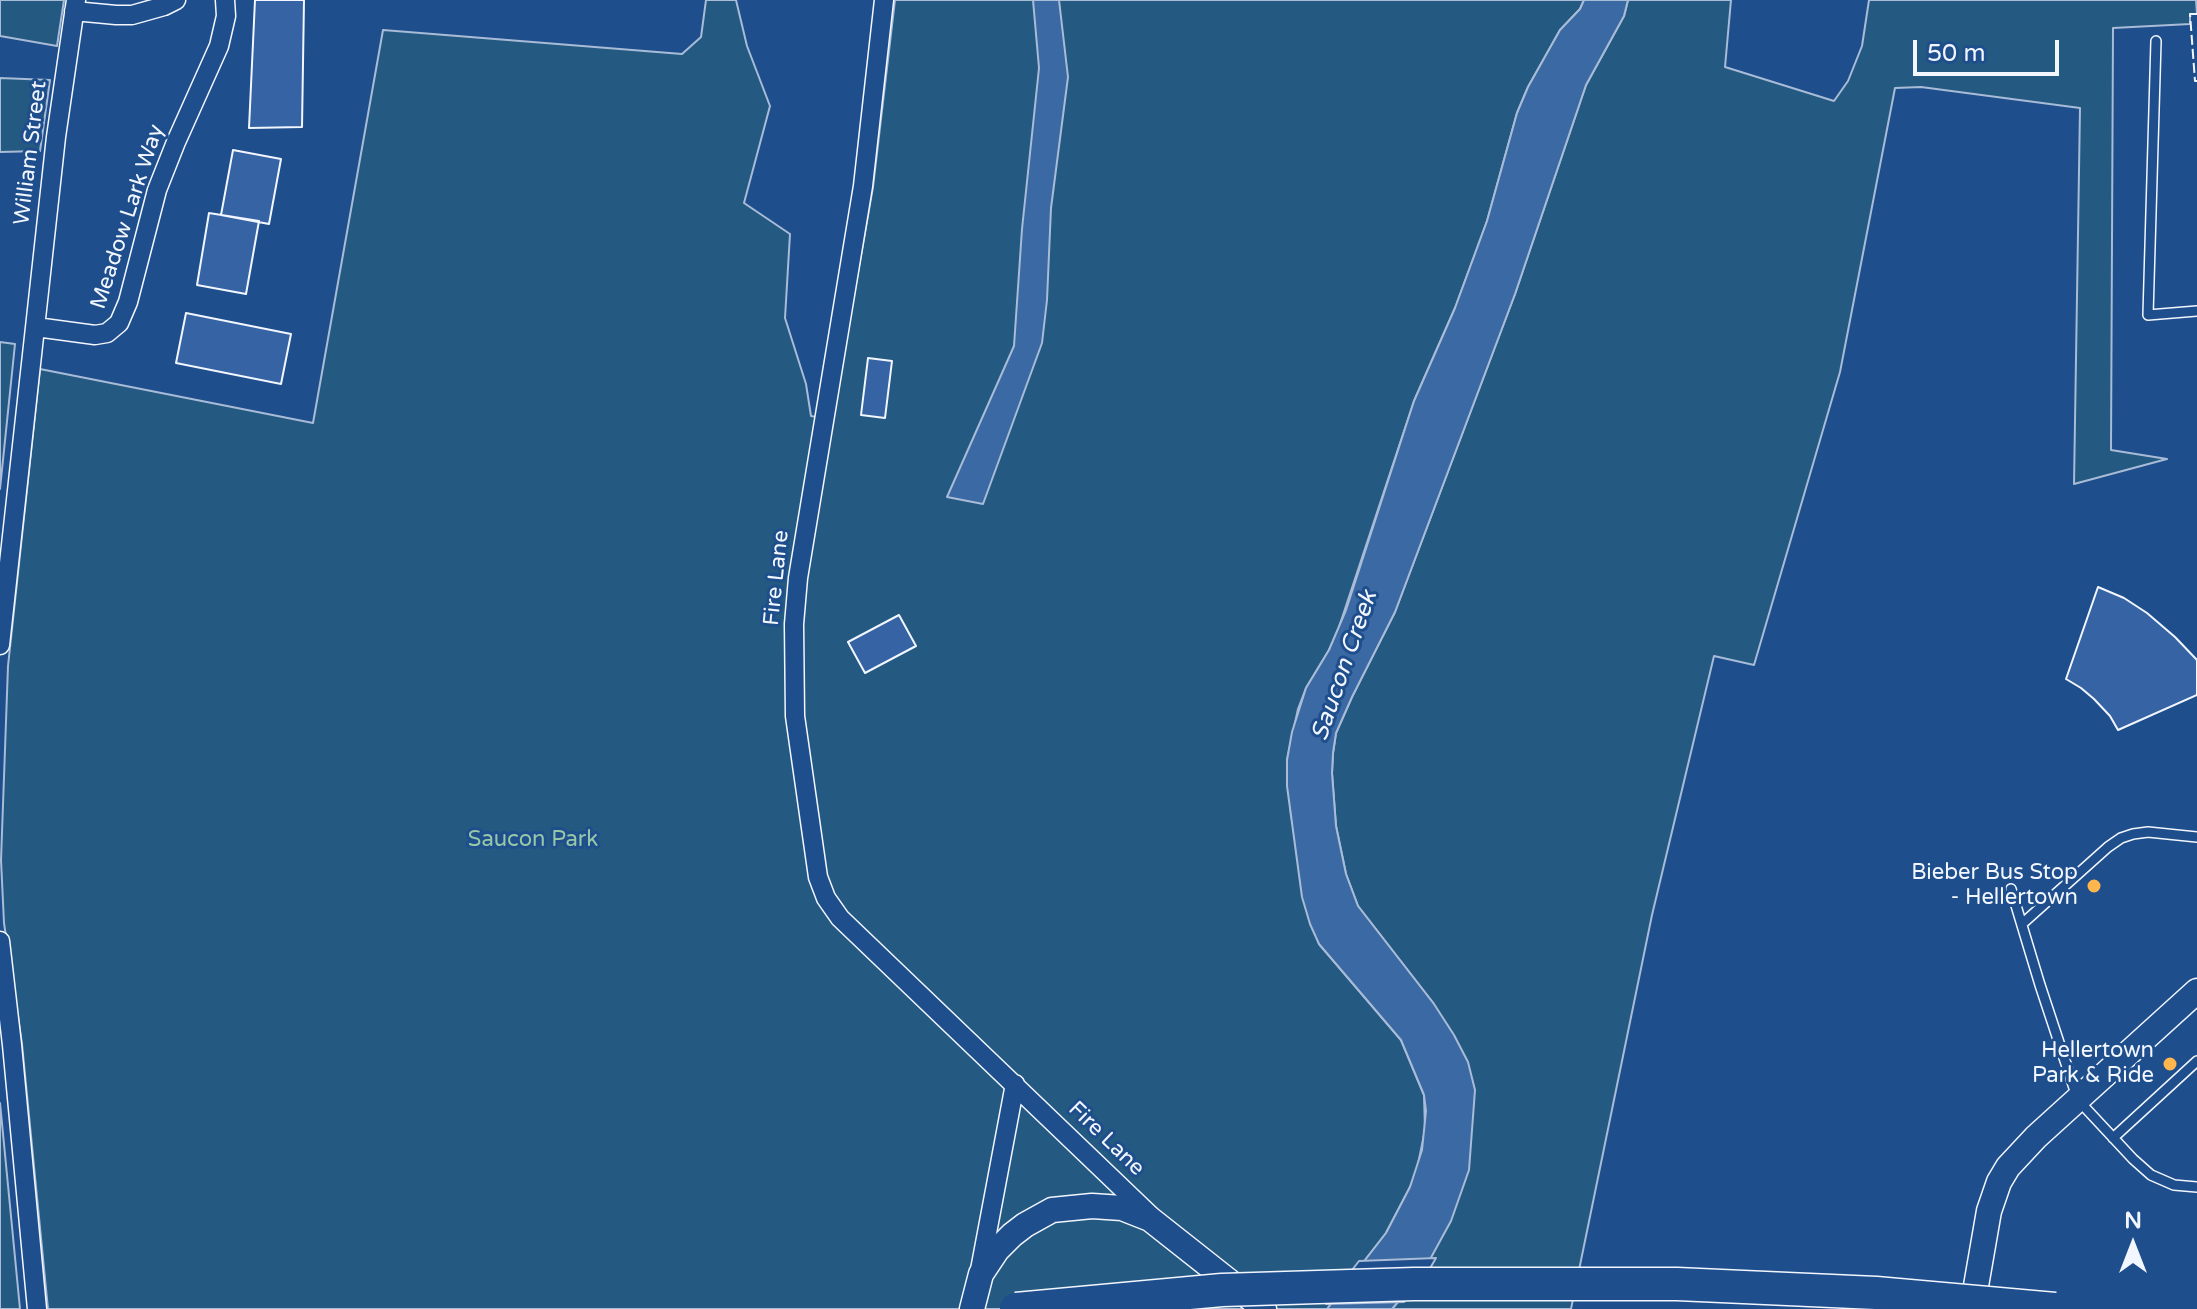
<!DOCTYPE html>
<html>
<head>
<meta charset="utf-8">
<style>
	body { margin:0 }
	#map { position:relative; width:2197px; height:1309px; overflow:hidden; background:#1f4e8c; font-family:"Varela Round",sans-serif }
	canvas { display:block }
	.north { position:absolute; left:2093px; top:1205px; width:80px; height:80px; -webkit-text-stroke:6px #1f4e8c; paint-order:stroke; rotate:0deg; font-size:22px; font-weight:700; line-height:32px; text-align:center; color:#f2f6ff }
	.north::after { content:''; display:block; margin:auto; width:28px; height:36px; background:#f2f6ff; clip-path:polygon(50% 0,100% 100%,50% 72%,0 100%) }
	.scale { position:absolute; left:1913px; top:40px; width:146px; height:36px; box-sizing:border-box; border:4px solid #f2f6ff; border-top:0; padding-left:10px; font-size:24px; line-height:28px; white-space:nowrap; color:#f2f6ff; -webkit-text-stroke:6px #1f4e8c; paint-order:stroke }
</style>
</head>
<body>
<div id="map">
<canvas width="2197" height="1309"></canvas>
<div class="north">N</div>
<div class="scale">50 m</div>
</div>
<script>
const ctx = document.querySelector('canvas').getContext('2d');
ctx.lineJoin = 'round';
function paint(path, color) {
  ctx.fillStyle = color;
  ctx.fill(path, 'evenodd');
}
function toPath(rows) {
  const path = new Path2D();
  for (const r of rows) {
    path.moveTo(r[0], r[1]);
    for (let i = 2; i < r.length; i += 2) path.lineTo(r[i], r[i + 1]);
  }
  return path;
}
function stroke(path, color, width, dash) {
  ctx.strokeStyle = color;
  ctx.lineWidth = width;
  ctx.lineCap = dash ? 'butt' : 'round';
  ctx.setLineDash(dash || []);
  ctx.stroke(path);
}
function label(font, color, halo, rows, align = 'center') {
  ctx.font = font + ' "Varela Round",sans-serif';
  ctx.lineWidth = 6;
  ctx.setLineDash([]);
  ctx.textBaseline = 'middle';
  ctx.strokeStyle = halo;
  ctx.fillStyle = color;
  for (const [text, x, y, turn = 0] of rows) {
    ctx.save();
    ctx.translate(x, y);
    ctx.rotate((+turn || 0) * Math.PI / 180);
    ctx.textAlign = isNaN(turn) ? turn : align;
    if (halo) ctx.strokeText(text, 0, 0);
    ctx.fillText(text, 0, 0);
    ctx.restore();
  }
}
const green = toPath([
	[0,0,64,0,57,46,0,36,0,0],
	[706,0,736,0,747,46,770,106,744,203,790,234,785,318,806,384,811,416,832,420,873,187,895,0,1584,0,1580,9,1560,30,1528,87,1517,113,1487,221,1455,308,1414,401,1338,630,1329,650,1306,688,1298,709,1287,760,1291,815,1319,944,1401,1040,1424,1095,1425,1130,1417,1169,1410,1187,1386,1233,1327,1309,48,1309,22,1044,4,923,1,860,8,666,40,369,313,423,383,30,682,54,701,37,706,0],
	[1628,0,1731,0,1725,67,1834,101,1848,81,1862,46,1869,0,2196,0,2197,14,2190,14,2190,24,2113,28,2111,450,2167,459,2074,484,2080,108,1921,87,1895,88,1840,372,1754,665,1714,656,1652,915,1571,1309,1392,1309,1422,1274,1434,1004,1358,906,1346,874,1336,826,1332,773,1333,753,1336,733,1352,697,1395,612,1515,294,1586,85,1624,16,1628,0],
	[0,78,50,80,40,151,0,152,0,78],
	[0,342,15,344,0,489,0,342],
	[0,1103,1,1113,20,1309,0,1309,0,1103]
]);
const water = toPath([
	[1033,0,1059,0,1068,77,1051,208,1047,300,1042,343,983,504,947,497,1014,346,1022,229,1039,68,1033,0],
	[1584,0,1628,0,1624,16,1586,85,1515,294,1395,612,1352,697,1336,733,1333,753,1332,773,1336,826,1346,874,1358,906,1434,1004,1454,1035,1468,1062,1475,1090,1469,1170,1451,1221,1422,1274,1392,1309,1327,1309,1386,1233,1410,1187,1422,1150,1426,1111,1424,1095,1401,1040,1319,944,1310,924,1302,897,1287,786,1287,760,1292,732,1306,688,1329,650,1346,610,1414,401,1455,308,1487,221,1517,113,1528,87,1560,30,1580,9,1584,0]
]);
const pier = toPath([
	[1436,1258,1425,1277,1404,1302,1326,1304,1359,1261,1436,1258]
]);
const building = toPath([
	[255,0,304,0,302,127,249,128,255,0],
	[233,150,281,159,269,224,221,215,233,150],
	[209,213,259,221,246,294,197,285,209,213],
	[186,313,291,334,281,384,176,363,186,313],
	[868,358,892,361,885,418,861,415,868,358],
	[2098,587,2124,598,2147,613,2175,637,2197,660,2197,695,2118,730,2110,716,2094,699,2081,688,2066,679,2098,587],
	[899,615,916,646,865,673,848,642,899,615]
]);
const lane = toPath([
	[2156,41,2148,315,2197,311],
	[2011,889,2040,985,2078,1100,2133,1159,2151,1175,2174,1185,2197,1187],
	[2022,924,2108,847,2121,838,2133,834,2148,832,2197,837],
	[2113,1138,2197,1061]
]);
const street = toPath([
	[884,0,863,186,798,578,794,624,795,716,818,877,826,898,840,918,1150,1215],
	[74,11,116,15,132,15,164,6,176,0],
	[36,327,95,335,107,333,119,323,128,302,157,190,176,142,219,46,226,16,225,0],
	[0,645,56,137,76,0],
	[0,941,12,1045,37,1309],
	[980,1270,1015,1084]
]);
const secondary = toPath([
	[972,1309,981,1274,997,1250,1012,1235,1025,1225,1052,1210,1092,1206,1122,1208,1150,1219,1264,1309],
	[1972,1309,1989,1211,1999,1182,2008,1167,2036,1137,2197,991]
]);
const highwayBridge = toPath([
	[1016,1309,1222,1290,1414,1284,1677,1284,1876,1293,2055,1309]
]);
const fence = toPath([
	[2197,14,2190,14,2195,81,2197,81]
]);
const markers = [
	[2094,886,8,"#ffb74d"],
	[2170,1064,8,"#ffb74d"]
];
const streetNames = [
	["William Street",31,153,-83],
	["Meadow Lark Way",128,217,-72],
	["Fire Lane",777,578,-84],
	["Fire Lane",1106,1139,44]
];
const parkNames = [
	["Saucon Park",533,840]
];
const poiNames = [
	["Bieber Bus Stop",2078,873],
	["- Hellertown",2078,898],
	["Hellertown",2154,1051],
	["Park & Ride",2154,1076]
];
const waterNames = [
	["Saucon Creek",1345,666,-71]
];
paint(green, '#245a82');
stroke(green, '#a8bbd7', 2);
paint(water, '#3b69a3');
stroke(water, '#a8bbd7', 2);
paint(pier, '#1f4e8c');
stroke(pier, '#a8bbd7', 2);
paint(building, '#3563a3');
stroke(building, '#f2f6ff', 2);
stroke(lane, '#f2f6ff', 12);
stroke(street, '#f2f6ff', 21);
stroke(secondary, '#f2f6ff', 27);
stroke(lane, '#1f4e8c', 9);
stroke(street, '#1f4e8c', 18);
stroke(secondary, '#1f4e8c', 24);
stroke(highwayBridge, '#f2f6ff', 35, []);
stroke(highwayBridge, '#1f4e8c', 32);
stroke(fence, '#f2f6ff', 2, [10, 4]);
for (const [x, y, r, color] of markers) {
  const dot = new Path2D();
  dot.arc(x, y, r, 0, 2 * Math.PI);
  ctx.fillStyle = color;
  ctx.fill(dot);
  stroke(dot, '#1f4e8c', 3);
}
label('22px', '#f2f6ff', '#1f4e8c', streetNames);
label('22px', '#97c8a6', '#1f4e8c', parkNames);
label('22px', '#f2f6ff', '#1f4e8c', poiNames, 'right');
label('italic 24px', '#f2f6ff', '#1f4e8c', waterNames);
</script>
</body>
</html>
